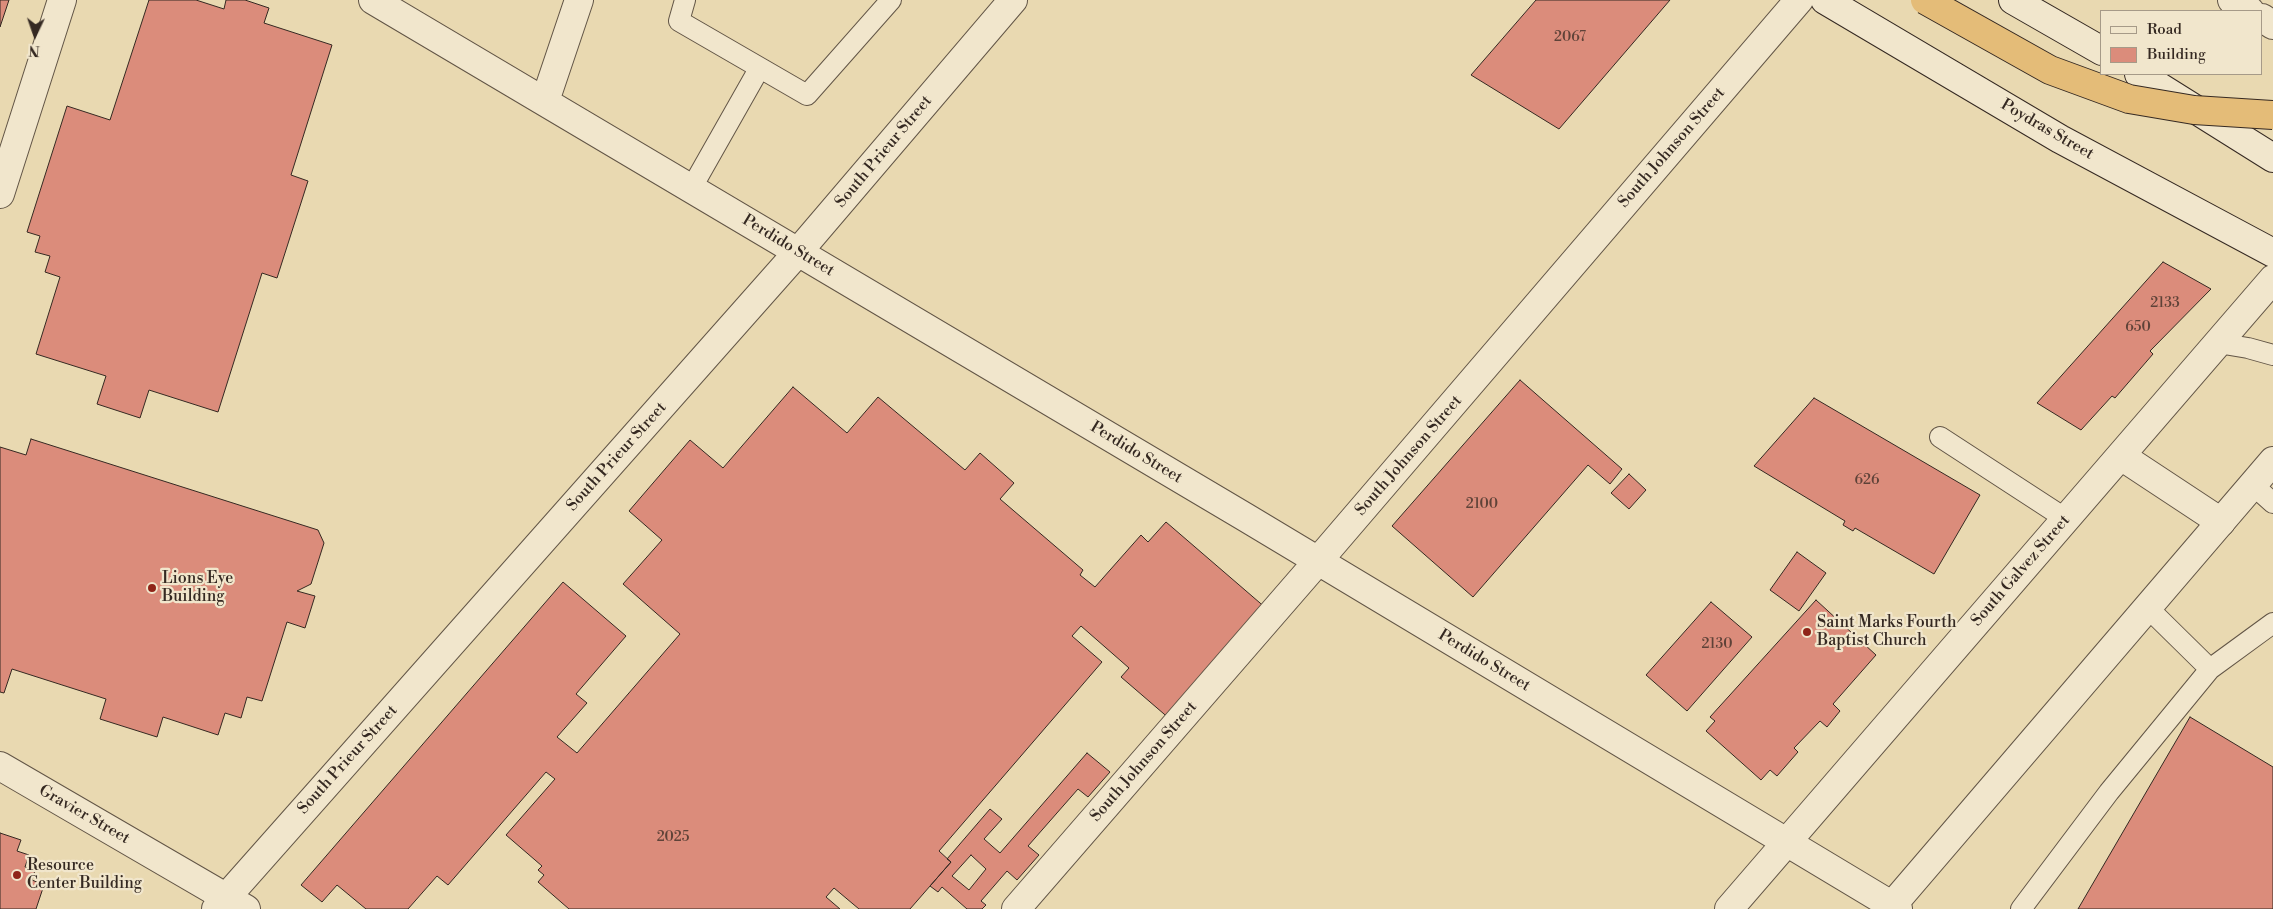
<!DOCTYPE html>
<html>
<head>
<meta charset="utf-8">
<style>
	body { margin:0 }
	#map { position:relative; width:2273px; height:909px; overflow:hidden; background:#e9d9b1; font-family:"Libre Bodoni",serif }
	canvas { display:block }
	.legend { position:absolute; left:2100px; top:10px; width:162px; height:65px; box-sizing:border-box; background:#f1e6cc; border:1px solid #a69a88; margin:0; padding:6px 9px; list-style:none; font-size:15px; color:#352922 }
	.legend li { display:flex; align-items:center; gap:10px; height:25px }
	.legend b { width:25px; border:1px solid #a69a88 }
	.north { position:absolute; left:10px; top:10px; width:50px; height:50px; -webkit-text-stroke:4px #f1e6cc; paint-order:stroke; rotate:183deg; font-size:14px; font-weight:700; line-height:20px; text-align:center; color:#352922 }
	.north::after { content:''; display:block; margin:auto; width:18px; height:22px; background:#352922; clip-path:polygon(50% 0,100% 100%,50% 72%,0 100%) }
</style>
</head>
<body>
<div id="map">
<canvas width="2273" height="909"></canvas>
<ul class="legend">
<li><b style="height:6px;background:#f1e6cc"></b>Road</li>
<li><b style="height:14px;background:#db8c7b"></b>Building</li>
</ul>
<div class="north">N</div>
</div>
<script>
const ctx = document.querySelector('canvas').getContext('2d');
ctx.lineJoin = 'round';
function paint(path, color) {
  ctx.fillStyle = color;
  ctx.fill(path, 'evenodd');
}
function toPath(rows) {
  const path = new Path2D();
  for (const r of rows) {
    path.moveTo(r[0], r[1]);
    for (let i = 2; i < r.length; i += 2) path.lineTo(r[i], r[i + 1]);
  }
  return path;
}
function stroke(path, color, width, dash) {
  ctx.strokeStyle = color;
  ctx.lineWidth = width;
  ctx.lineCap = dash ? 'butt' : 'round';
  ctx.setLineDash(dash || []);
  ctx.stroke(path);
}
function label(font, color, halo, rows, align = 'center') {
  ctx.font = font + ' "Libre Bodoni",serif';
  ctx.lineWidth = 4.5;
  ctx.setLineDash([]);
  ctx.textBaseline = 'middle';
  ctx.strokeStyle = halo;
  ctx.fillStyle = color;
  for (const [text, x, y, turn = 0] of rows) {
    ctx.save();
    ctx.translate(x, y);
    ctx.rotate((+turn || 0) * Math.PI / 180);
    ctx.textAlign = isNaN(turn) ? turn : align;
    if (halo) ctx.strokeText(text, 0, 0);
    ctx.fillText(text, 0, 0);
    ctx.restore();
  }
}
const building = toPath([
	[0,0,9,0,0,27,0,0],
	[149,0,196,0,224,9,226,0,245,0,269,8,264,23,332,45,291,175,308,181,277,278,262,273,218,412,149,390,140,418,97,404,106,376,36,354,60,277,45,272,50,256,35,252,40,236,27,232,67,106,110,120,149,0],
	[1536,0,1670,0,1559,129,1471,75,1536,0],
	[2163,262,2211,289,2150,351,2153,354,2115,398,2112,396,2081,430,2037,403,2163,262],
	[1520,380,1622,469,1610,484,1588,465,1473,597,1392,526,1520,380],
	[793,387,847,433,878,397,965,470,980,453,1014,483,1000,499,1083,570,1080,575,1095,587,1141,535,1148,542,1166,522,1267,609,1171,720,1121,677,1129,668,1081,626,1072,636,1102,662,939,851,951,862,910,909,859,909,834,888,826,897,840,909,569,909,538,882,544,875,538,870,542,866,506,835,555,779,546,772,448,885,437,876,408,909,366,909,337,885,322,902,301,885,563,582,626,636,576,694,587,703,557,737,577,753,680,634,623,584,662,540,629,511,690,440,723,468,793,387],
	[1814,398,1980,495,1934,574,1855,528,1853,531,1843,525,1845,521,1754,466,1814,398],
	[31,439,318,530,324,543,311,584,297,591,315,596,305,628,287,622,262,701,247,697,241,718,225,713,218,735,163,717,157,737,100,719,106,699,12,669,4,693,0,692,0,447,26,455,31,439],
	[1629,474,1646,490,1629,509,1611,493,1629,474],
	[1797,552,1826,573,1799,611,1770,590,1797,552],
	[1816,600,1876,655,1833,704,1840,711,1827,727,1820,721,1794,748,1798,752,1777,776,1770,770,1761,780,1706,731,1715,721,1710,717,1816,600],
	[1711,602,1752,637,1687,711,1646,675,1711,602],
	[2190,717,2273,767,2273,909,2078,909,2190,717],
	[1087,753,1110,772,1088,797,1078,789,1028,846,1039,855,1017,880,1007,871,981,901,986,905,982,909,967,909,942,887,938,892,930,886,951,862,947,859,990,809,1002,819,984,839,1000,853,1087,753],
	[971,855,986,869,969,890,952,876,971,855],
	[0,833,21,840,17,851,29,855,25,867,35,870,32,880,44,885,36,909,0,909,0,833]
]);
const service = toPath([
	[685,0,679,21,807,95,891,0],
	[691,189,759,69],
	[2218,343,2248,348,2273,355],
	[1940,437,2066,519],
	[2253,485,2273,503],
	[2148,608,2210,669],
	[2021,909,2109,792,2210,669,2273,623]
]);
const minor = toPath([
	[373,0,1245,517,1898,909],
	[2232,0,2250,11],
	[2262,18,2273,25],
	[545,101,579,0],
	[0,194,62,0],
	[2121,456,2221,522],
	[0,766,246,909],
	[216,909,798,252,1013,0],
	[1016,909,1318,561,1799,0]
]);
const tertiary = toPath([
	[1729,909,2273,279],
	[1889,909,2273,461]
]);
const secondary = toPath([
	[1825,0,2060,139,2273,253],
	[2013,0,2102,51],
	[2139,74,2273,158]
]);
const motorwayBridge = toPath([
	[1925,0,2050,70,2129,99,2194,110,2273,115]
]);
const markers = [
	[152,588,5,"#8f2418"],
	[1807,632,5,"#8f2418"],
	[17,875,5,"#8f2418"]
];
const numberNames = [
	["2067",1570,38],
	["2133",2165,304],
	["650",2138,328],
	["626",1867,481],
	["2100",1482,505],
	["2130",1717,645],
	["2025",673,838]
];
const streetNames = [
	["Poydras Street",2047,130,30],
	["South Johnson Street",1672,148,-49],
	["South Prieur Street",884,152,-50],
	["Perdido Street",788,246,31],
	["Perdido Street",1136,453,31],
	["South Johnson Street",1409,456,-49],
	["South Prieur Street",617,457,-48],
	["South Galvez Street",2021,571,-49],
	["Perdido Street",1484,661,31],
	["South Prieur Street",348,760,-48],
	["South Johnson Street",1144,762,-49],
	["Gravier Street",84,815,30]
];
const poiNames = [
	["Lions Eye",162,579],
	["Building",162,597],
	["Saint Marks Fourth",1817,623],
	["Baptist Church",1817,641],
	["Resource",27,866],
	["Center Building",27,884]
];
paint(building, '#db8c7b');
stroke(building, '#352922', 1);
stroke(service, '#625546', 22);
stroke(minor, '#625546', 30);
stroke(tertiary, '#625546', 30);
stroke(secondary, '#352922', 30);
stroke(service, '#f1e6cc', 20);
stroke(minor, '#f1e6cc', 28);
stroke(tertiary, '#f1e6cc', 28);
stroke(secondary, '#f1e6cc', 28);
stroke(motorwayBridge, '#352922', 30, []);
stroke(motorwayBridge, '#e4bc78', 28);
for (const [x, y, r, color] of markers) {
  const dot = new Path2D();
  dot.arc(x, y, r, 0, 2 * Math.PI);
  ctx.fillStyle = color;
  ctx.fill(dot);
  stroke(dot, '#f1e6cc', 2);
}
label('14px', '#5e4238', null, numberNames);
label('16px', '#352922', '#f1e6cc', streetNames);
label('16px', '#352922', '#f1e6cc', poiNames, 'left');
</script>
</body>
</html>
